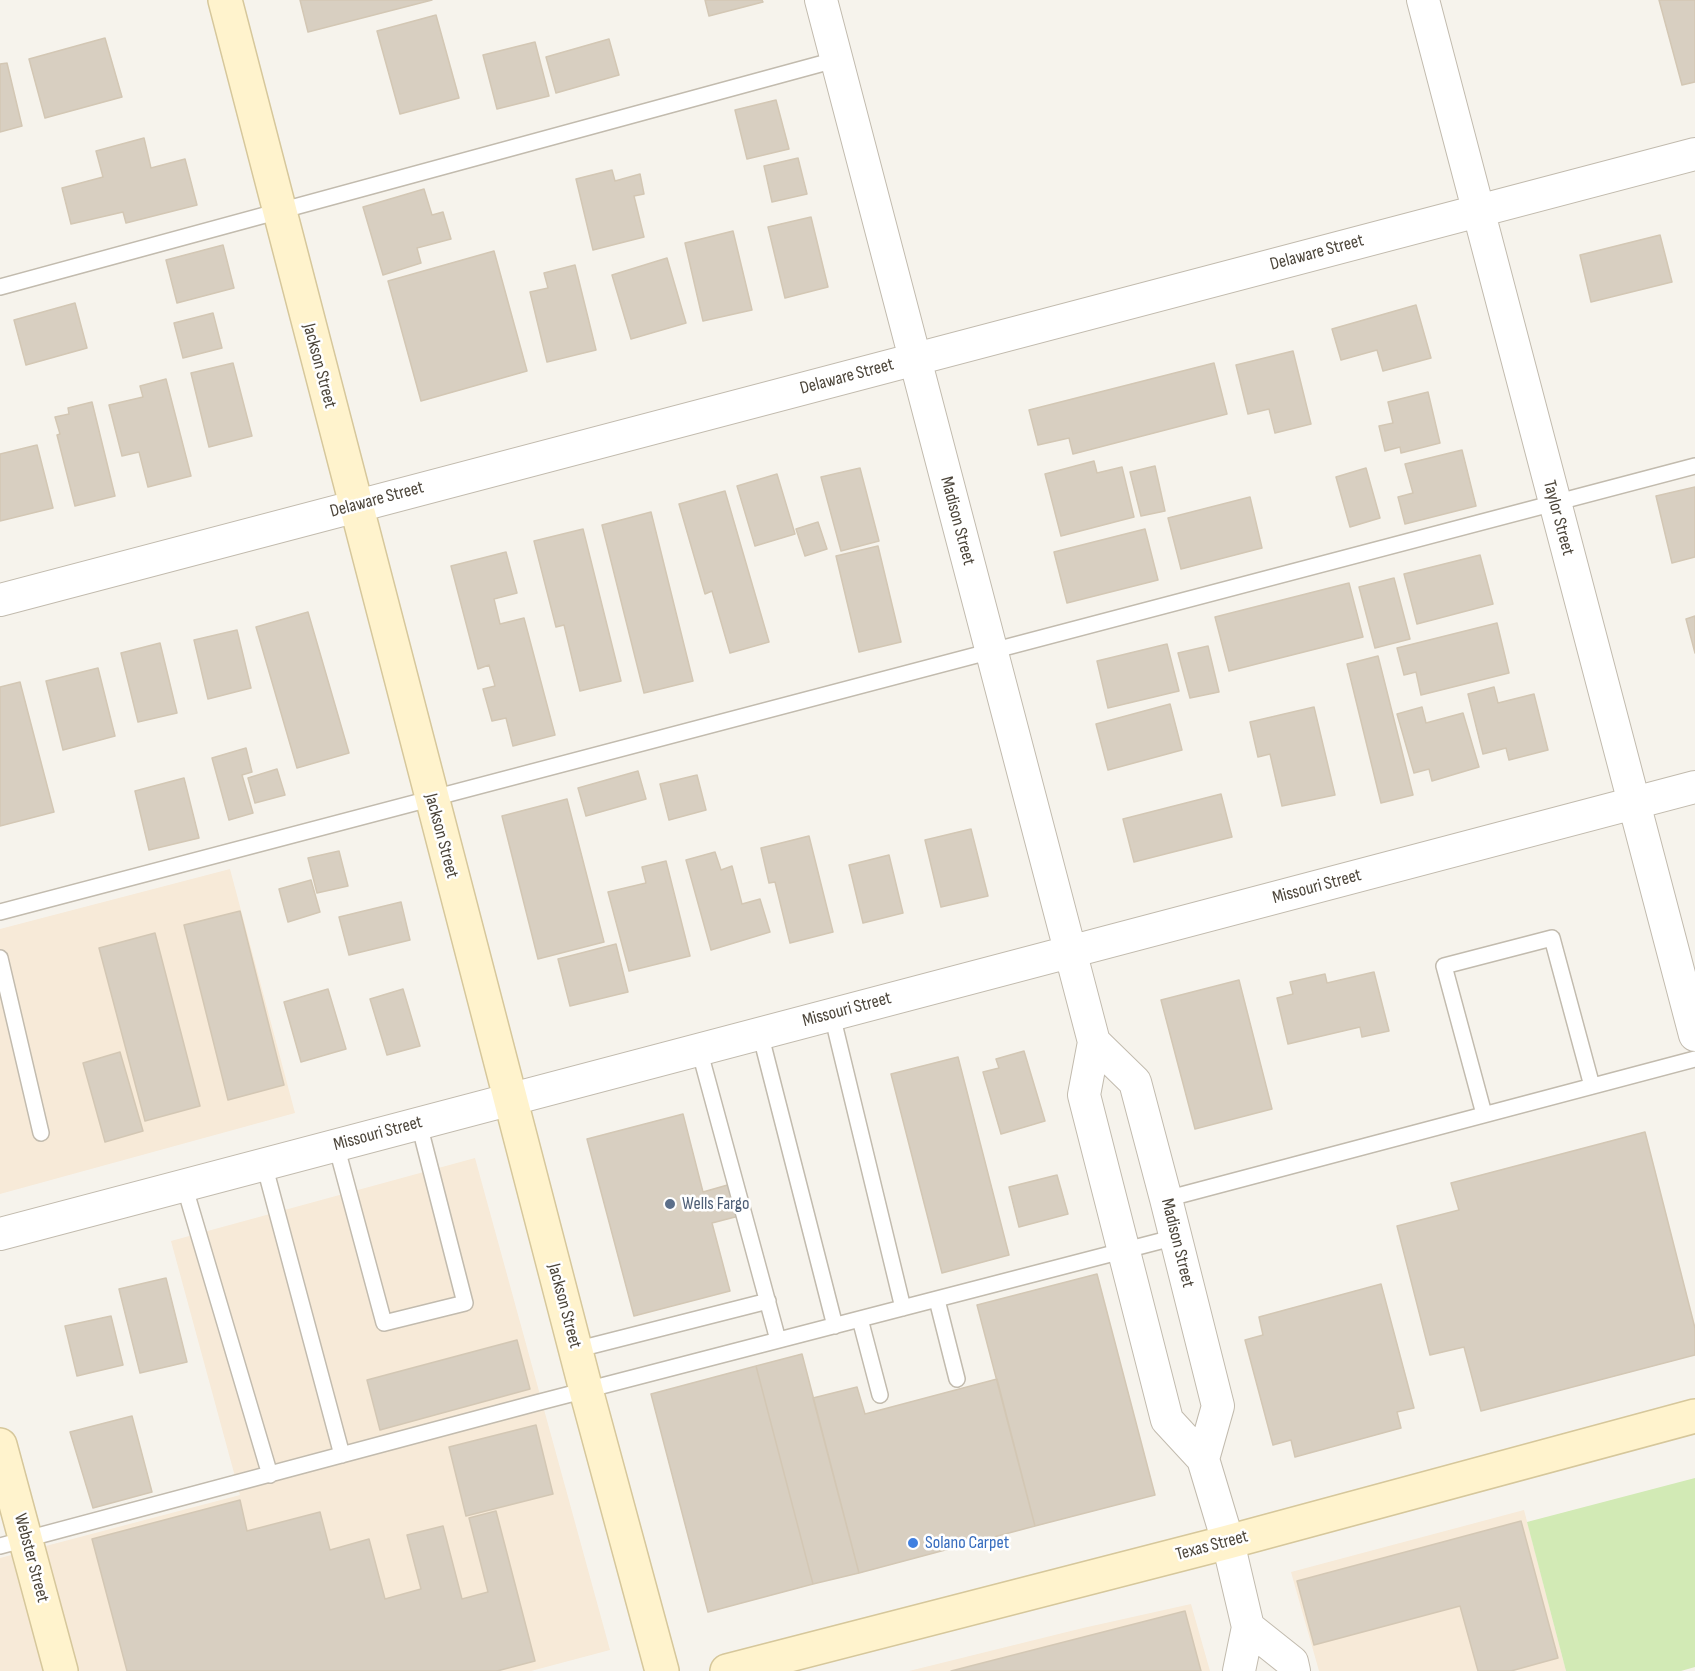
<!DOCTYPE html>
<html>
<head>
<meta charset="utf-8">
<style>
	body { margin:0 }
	canvas { display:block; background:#f6f3ec }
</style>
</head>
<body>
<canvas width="1695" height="1671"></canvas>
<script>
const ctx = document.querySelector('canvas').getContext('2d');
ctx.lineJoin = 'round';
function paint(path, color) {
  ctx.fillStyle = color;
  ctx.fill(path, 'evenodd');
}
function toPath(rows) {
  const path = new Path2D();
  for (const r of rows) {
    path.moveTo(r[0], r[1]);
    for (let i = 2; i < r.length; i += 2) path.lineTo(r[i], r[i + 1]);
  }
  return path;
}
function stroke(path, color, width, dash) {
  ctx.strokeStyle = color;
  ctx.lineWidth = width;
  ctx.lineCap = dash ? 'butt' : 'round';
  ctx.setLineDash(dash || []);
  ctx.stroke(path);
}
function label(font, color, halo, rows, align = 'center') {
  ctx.font = font + ' "Sofia Sans Condensed",sans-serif';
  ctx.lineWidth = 5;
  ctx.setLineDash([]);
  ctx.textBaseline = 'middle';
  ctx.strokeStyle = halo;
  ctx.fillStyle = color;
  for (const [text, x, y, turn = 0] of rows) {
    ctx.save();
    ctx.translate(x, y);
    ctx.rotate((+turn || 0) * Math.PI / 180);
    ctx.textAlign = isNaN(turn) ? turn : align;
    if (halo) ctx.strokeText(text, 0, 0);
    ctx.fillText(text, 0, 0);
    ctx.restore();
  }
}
const commercial = toPath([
	[230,869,295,1113,0,1194,0,929],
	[475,1158,610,1650,531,1671,0,1671,0,1558,240,1495,171,1241],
	[1524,1510,1566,1671,1319,1671,1291,1572],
	[1191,1604,1210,1671,909,1671,1083,1628]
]);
const green = toPath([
	[1695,1478,1695,1667,1681,1671,1566,1671,1527,1522]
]);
const building = toPath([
	[300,0,432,0,308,32,300,0],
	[705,0,762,0,763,2,709,16,705,0],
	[1659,0,1695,0,1695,82,1682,85,1659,0],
	[436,15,459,98,400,114,377,31,436,15],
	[105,38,122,97,45,118,29,59,105,38],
	[609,39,619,75,556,93,546,57,609,39],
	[535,42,549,96,497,109,483,55,535,42],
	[7,63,22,126,0,132,0,64,7,63],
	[776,100,789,149,747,159,735,110,776,100],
	[144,138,151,168,185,159,197,205,126,223,123,212,71,224,62,188,103,177,96,151,144,138],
	[798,158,807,194,772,202,764,166,798,158],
	[612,170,615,181,640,174,644,194,634,196,644,237,593,250,576,179,612,170],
	[424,189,432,215,443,212,451,239,417,248,421,263,383,275,363,207,424,189],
	[811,217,828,287,785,298,768,227,811,217],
	[733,231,752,310,703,321,685,243,733,231],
	[1660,235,1672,282,1591,302,1580,255,1660,235],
	[223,245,234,288,177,303,166,260,223,245],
	[494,251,527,371,421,401,388,281,494,251],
	[667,258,686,323,631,339,612,275,667,258],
	[575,265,596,350,547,362,530,292,548,288,544,273,575,265],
	[75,303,87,348,26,365,14,320,75,303],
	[1416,305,1431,358,1383,371,1377,350,1341,360,1332,329,1416,305],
	[213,313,222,348,183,358,174,323,213,313],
	[1293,351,1311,424,1275,433,1269,409,1248,414,1236,365,1293,351],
	[233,363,252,436,209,447,191,373,233,363],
	[1214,363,1227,414,1073,454,1069,438,1038,445,1029,410,1214,363],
	[166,379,191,476,148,487,139,452,122,456,109,405,143,397,140,386,166,379],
	[1428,392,1440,443,1401,453,1400,447,1385,451,1379,426,1393,423,1388,402,1428,392],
	[92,402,115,496,75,506,57,435,60,434,55,417,69,414,68,408,92,402],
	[37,445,53,508,0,521,0,454,37,445],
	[1462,450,1476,506,1405,524,1398,497,1413,493,1405,464,1462,450],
	[1094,461,1097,473,1122,467,1134,517,1061,536,1045,474,1094,461],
	[1155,466,1165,511,1141,516,1130,472,1155,466],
	[860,468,879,541,841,551,821,477,860,468],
	[1366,468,1380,518,1350,527,1336,477,1366,468],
	[777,474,795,534,755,546,737,486,777,474],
	[1695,487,1695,557,1672,563,1656,496,1695,487],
	[725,491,769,642,730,653,712,591,705,594,679,504,725,491],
	[1250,497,1262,548,1181,569,1168,518,1250,497],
	[651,512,693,681,644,693,602,525,651,512],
	[818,522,827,549,805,556,796,529,818,522],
	[583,529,621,681,580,691,564,625,556,627,534,541,583,529],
	[1145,529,1158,580,1067,603,1054,552,1145,529],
	[878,546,901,642,859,652,836,556,878,546],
	[506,552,517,593,494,599,500,624,524,618,555,735,513,746,506,718,492,721,483,689,495,686,489,665,478,669,451,566,506,552],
	[1480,555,1493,604,1417,624,1404,574,1480,555],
	[1394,578,1410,639,1375,648,1359,587,1394,578],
	[1349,583,1363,637,1229,671,1215,617,1349,583],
	[308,612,349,753,297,768,256,627,308,612],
	[1695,616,1695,653,1686,619,1695,616],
	[1497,623,1509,673,1421,695,1416,672,1404,675,1397,648,1497,623],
	[237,630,251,688,208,699,194,640,237,630],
	[160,643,177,713,138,722,121,653,160,643],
	[1167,644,1179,691,1108,708,1097,661,1167,644],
	[1208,646,1219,692,1190,698,1178,653,1208,646],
	[1378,656,1413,795,1381,803,1347,664,1378,656],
	[98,668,115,736,63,750,46,681,98,668],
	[20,682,54,812,0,826,0,687,20,682],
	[1494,687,1498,703,1534,694,1548,750,1509,760,1506,748,1483,754,1468,694,1494,687],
	[1170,704,1182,750,1108,770,1096,724,1170,704],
	[1314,707,1335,795,1282,806,1270,754,1258,757,1250,722,1314,707],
	[1422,707,1426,723,1463,713,1479,767,1432,781,1429,769,1414,773,1397,714,1422,707],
	[246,748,252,772,242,775,253,813,229,820,212,758,246,748],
	[277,769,285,795,255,803,248,778,277,769],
	[638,771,646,799,586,816,578,788,638,771],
	[697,775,706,810,669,820,660,784,697,775],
	[184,778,199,838,149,850,135,791,184,778],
	[1221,794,1232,837,1134,862,1123,819,1221,794],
	[567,799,604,942,538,959,502,816,567,799],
	[971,829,988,896,941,907,925,840,971,829],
	[809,836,833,932,790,943,775,882,769,883,761,848,809,836],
	[339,851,348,886,317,893,308,858,339,851],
	[715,852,721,870,732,866,742,904,760,899,770,932,711,950,686,860,715,852],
	[889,855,903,913,863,923,849,865,889,855],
	[666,861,690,956,629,971,608,892,646,883,642,867,666,861],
	[311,880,320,912,288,922,279,889,311,880],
	[401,902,410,940,349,955,339,917,401,902],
	[240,911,284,1085,228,1100,184,925,240,911],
	[155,933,200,1106,145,1121,99,948,155,933],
	[616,944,628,992,570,1006,558,959,616,944],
	[1374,972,1389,1031,1362,1037,1360,1027,1288,1044,1277,998,1293,994,1290,982,1325,974,1327,983,1374,972],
	[1239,980,1272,1109,1195,1129,1161,1000,1239,980],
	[328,989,346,1049,301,1062,284,1002,328,989],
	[403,989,420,1046,387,1055,370,999,403,989],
	[1024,1051,1045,1121,1001,1134,983,1072,999,1068,996,1059,1024,1051],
	[120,1052,143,1131,105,1142,83,1063,120,1052],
	[958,1057,1009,1255,942,1273,891,1074,958,1057],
	[683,1114,703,1192,731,1184,739,1216,712,1223,730,1291,634,1316,587,1139,683,1114],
	[1645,1132,1695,1328,1695,1355,1481,1411,1464,1347,1430,1355,1397,1226,1459,1210,1451,1183,1645,1132],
	[1057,1175,1068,1214,1019,1227,1009,1187,1057,1175],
	[1097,1274,1155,1495,1035,1526,977,1305,1097,1274],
	[166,1278,187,1362,140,1373,119,1289,166,1278],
	[1381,1284,1414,1408,1397,1412,1401,1428,1295,1457,1291,1440,1273,1445,1245,1340,1263,1335,1259,1317,1381,1284],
	[111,1316,123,1365,77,1376,65,1326,111,1316],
	[517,1340,530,1389,380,1430,367,1380,517,1340],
	[802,1354,859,1573,813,1584,756,1366,802,1354],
	[756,1366,813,1584,708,1612,651,1394,756,1366],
	[997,1379,1035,1526,859,1573,813,1398,857,1387,865,1414,997,1379],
	[132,1416,152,1492,93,1508,70,1432,132,1416],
	[536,1425,553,1494,466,1516,449,1447,536,1425],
	[240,1500,247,1531,320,1512,330,1550,369,1539,385,1599,421,1589,407,1535,443,1526,462,1599,488,1592,469,1518,496,1511,535,1661,497,1671,127,1671,92,1539,240,1500],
	[1521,1521,1558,1658,1511,1671,1478,1671,1460,1606,1314,1645,1297,1581,1521,1521],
	[1185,1611,1201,1671,951,1671,1185,1611]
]);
const lane = toPath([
	[0,287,835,60],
	[0,912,1695,466],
	[0,958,41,1133],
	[832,1015,903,1308],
	[760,1033,835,1326],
	[699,1049,778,1340],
	[1484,1114,1444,966,1552,938,1592,1086],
	[336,1145,384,1323,465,1303,419,1124],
	[264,1164,342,1455],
	[184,1185,270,1475],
	[1166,1199,1695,1059],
	[937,1300,957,1379],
	[860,1319,880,1395],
	[575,1350,768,1301],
	[0,1546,536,1403,1176,1237]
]);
const street = toPath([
	[821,0,1094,1042,1084,1095,1167,1420,1203,1459,1228,1542,1248,1627,1239,1671],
	[1423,0,1695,1035],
	[0,600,1695,154],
	[1094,1042,1135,1082,1166,1199,1218,1406,1203,1459],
	[0,1234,1695,787],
	[1248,1627,1292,1662,1294,1671]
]);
const secondary = toPath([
	[225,0,586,1390,662,1671],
	[0,1445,61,1671],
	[727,1671,1228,1542,1695,1416]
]);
const markers = [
	[670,1204,6,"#5c6f8a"],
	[913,1543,6,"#3f7fe0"]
];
const streetNames = [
	["Delaware Street",1317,253,-15],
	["Jackson Street",319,366,75],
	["Delaware Street",847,377,-15],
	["Delaware Street",377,500,-15],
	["Taylor Street",1558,518,75],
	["Madison Street",957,521,75],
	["Jackson Street",441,836,75],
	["Missouri Street",1317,887,-15],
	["Missouri Street",847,1010,-15],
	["Missouri Street",378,1134,-15],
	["Madison Street",1177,1243,76],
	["Jackson Street",564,1306,75],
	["Texas Street",1212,1546,-15],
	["Webster Street",31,1558,75]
];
const serviceNames = [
	["Wells Fargo",682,1204]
];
const shopNames = [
	["Solano Carpet",925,1543]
];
paint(commercial, '#f7ead8');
paint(green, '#d2eab5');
paint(building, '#d8cfc1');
stroke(building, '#d3c7b4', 1.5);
stroke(lane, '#c2bbae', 18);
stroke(street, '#c2bbae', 34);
stroke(secondary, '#d6c79b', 36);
stroke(lane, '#fff', 15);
stroke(street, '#fff', 32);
stroke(secondary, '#fff3cd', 33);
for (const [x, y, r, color] of markers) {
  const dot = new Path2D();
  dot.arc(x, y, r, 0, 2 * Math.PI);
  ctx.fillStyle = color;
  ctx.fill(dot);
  stroke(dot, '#fff', 2);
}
label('18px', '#4b4439', '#fff', streetNames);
label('18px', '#4e5e75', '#fff', serviceNames, 'left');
label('18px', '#366cbe', '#fff', shopNames, 'left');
</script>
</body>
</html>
